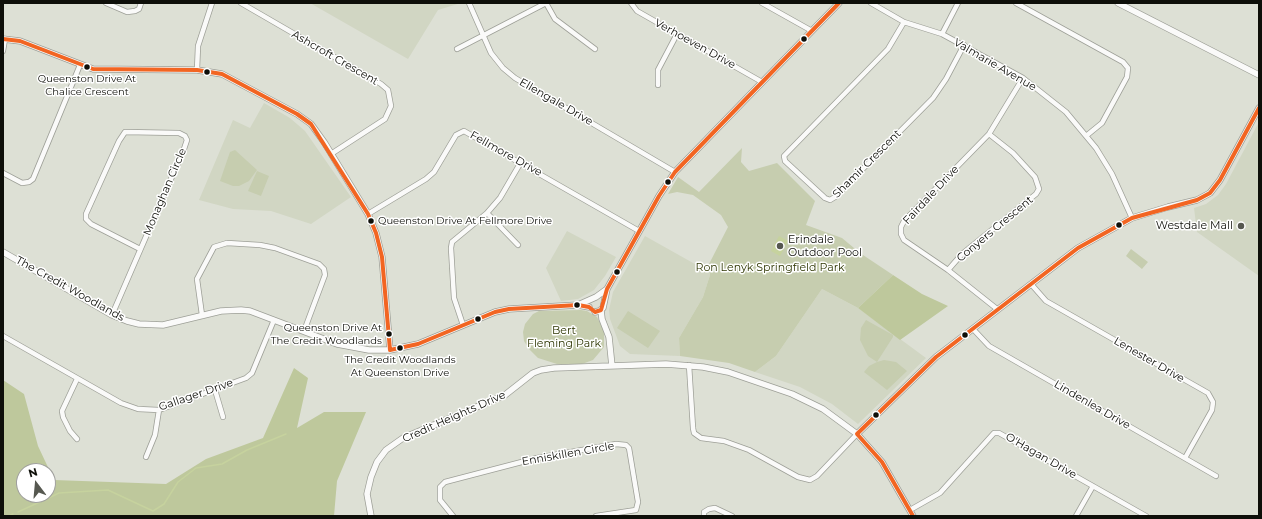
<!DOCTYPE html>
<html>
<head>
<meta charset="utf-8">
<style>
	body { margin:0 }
	#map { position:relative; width:1262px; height:519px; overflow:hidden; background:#dde0d5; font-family:Montserrat,sans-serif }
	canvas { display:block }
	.frame { position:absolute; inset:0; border:4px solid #0e0f09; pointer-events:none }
	.north { position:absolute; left:16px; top:463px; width:40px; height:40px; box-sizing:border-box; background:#fff; border:1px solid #9f9f9d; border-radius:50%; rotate:344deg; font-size:11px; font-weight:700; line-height:16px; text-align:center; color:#0e0f09 }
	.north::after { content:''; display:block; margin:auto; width:14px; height:18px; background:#565850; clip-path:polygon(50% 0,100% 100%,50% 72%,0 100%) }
</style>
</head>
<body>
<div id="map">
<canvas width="1262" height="519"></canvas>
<div class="frame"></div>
<div class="north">N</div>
</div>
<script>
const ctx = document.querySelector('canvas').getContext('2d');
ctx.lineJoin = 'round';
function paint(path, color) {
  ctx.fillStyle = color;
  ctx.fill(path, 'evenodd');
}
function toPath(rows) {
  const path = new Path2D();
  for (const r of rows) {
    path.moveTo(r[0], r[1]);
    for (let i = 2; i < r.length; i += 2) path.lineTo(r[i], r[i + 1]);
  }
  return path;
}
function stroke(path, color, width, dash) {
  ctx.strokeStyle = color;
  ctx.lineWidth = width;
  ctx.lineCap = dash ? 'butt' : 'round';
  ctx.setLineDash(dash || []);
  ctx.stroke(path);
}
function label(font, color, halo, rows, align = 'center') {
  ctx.font = font + ' Montserrat,sans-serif';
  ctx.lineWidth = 3;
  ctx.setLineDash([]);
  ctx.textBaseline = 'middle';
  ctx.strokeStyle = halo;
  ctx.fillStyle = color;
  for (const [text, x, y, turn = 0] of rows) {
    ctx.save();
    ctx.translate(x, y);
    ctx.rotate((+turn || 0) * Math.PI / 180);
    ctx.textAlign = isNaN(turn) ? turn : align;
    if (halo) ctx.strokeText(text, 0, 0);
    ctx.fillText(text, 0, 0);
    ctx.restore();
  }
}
const built = toPath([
	[310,3,461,3,438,10,408,59],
	[264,103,290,118,305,131,351,197,311,224,271,211,233,209,199,200,233,120,250,128],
	[1259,122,1259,276,1197,232,1194,208,1206,204,1218,195,1226,184],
	[567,231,616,257,605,276,594,290,578,299,561,301,546,268],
	[645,236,702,268,709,264,710,275,703,297,679,338,680,356,630,354,620,346,610,319,609,310,613,292],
	[822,289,858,308,926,358,858,424,832,404,800,387,755,372,776,356]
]);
const green = toPath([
	[742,148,741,162,749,171,777,163,815,201,806,225,842,238,860,253,893,275,858,308,822,289,776,356,755,372,729,363,680,356,679,338,703,297,710,275,709,264,728,227,721,215,693,195,677,192,668,194,678,177,699,192],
	[235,150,257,170,249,181,239,186,233,186,220,181,230,152],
	[257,171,269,176,261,196,248,191],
	[1131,249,1148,262,1142,269,1126,256],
	[581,310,587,311,597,317,604,331,604,347,593,360,582,364,557,364,538,358,529,349,524,341,523,332,525,324,533,314,539,311],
	[628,311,660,331,648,348,617,328],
	[866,320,893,335,893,337,877,362,884,360,896,362,907,371,887,390,864,372,869,366,877,362,868,356,860,340,861,328]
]);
const forest = toPath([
	[893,275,922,294,948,306,900,340,858,308],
	[294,368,308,378,297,428,324,412,366,412,337,481,334,516,3,516,3,380,24,394,38,446,54,480,166,484,206,459,263,438],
	[24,471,48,471,48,495,24,495]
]);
const water = toPath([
	[779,236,788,241,780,256,771,251]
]);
const stream = toPath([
	[18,512,59,493,108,490,153,511,164,504,178,482,196,468,222,464,247,450,286,434],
	[9,516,13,514]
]);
const minor = toPath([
	[106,3,127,12,135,11,139,9,141,3],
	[241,3,381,84,388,90,391,106,385,119,331,154],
	[469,3,491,53,503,68,515,78,675,172],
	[631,3,637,11,762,82],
	[762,3,812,31],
	[871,3,904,22,942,34,1023,78,1066,112,1096,148,1112,174,1132,218],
	[1016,3,1123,62,1128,68,1127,77,1102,123,1086,136],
	[904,22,888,49,784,156,785,161,825,198,830,200,835,197,933,98,946,79,964,45],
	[942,34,958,3],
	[457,49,546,3,555,19,595,49],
	[3,51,5,39],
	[197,70,198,46,212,3],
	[658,85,658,70,677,34],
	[3,173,22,183,29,182,33,179,80,65],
	[487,213,518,245],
	[368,214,426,179,434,172,456,135,464,131,639,231],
	[948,270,962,254,1036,194,1039,189,1035,177,1013,153,989,134],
	[1031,284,1046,301,1208,393,1213,402,1212,410,1185,458],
	[997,309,948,270,904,240,901,234,901,227,904,221,989,134,1023,78],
	[112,315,184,149,187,140,185,136,179,133,125,132,119,141,86,214,86,219,91,224,140,249],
	[202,315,197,279,214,247,227,243,260,245,275,248,319,264,324,269,325,275,304,331],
	[463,325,454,298,451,248,452,242,487,213,500,198,521,162],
	[973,329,989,346,1216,476],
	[3,336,121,403,138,409,159,410,246,378,252,373,274,320],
	[689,365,693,428,694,433,701,438,724,441,749,450,798,477,810,480,817,476,857,434],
	[215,390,223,417],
	[77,439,70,431,63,417,62,411,77,379],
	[146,457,155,435,159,410],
	[910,510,940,493,994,433,999,433,1146,516],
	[453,516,440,500,440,487,445,482,537,458,616,444,626,445,629,448,638,502,636,510,596,516],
	[704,516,704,512,709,509,715,508,732,516],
	[1076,516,1093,486]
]);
const tertiary = toPath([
	[1118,3,1259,75],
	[3,39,20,41,93,69,197,70,222,74,297,114,311,124,324,142,368,214,376,233,382,257,390,350],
	[3,252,112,315,127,321,139,324,163,325,221,311,241,310,250,311,337,344,369,350,390,350,418,344,495,312,509,309,578,305,589,307],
	[578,305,596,297,607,289],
	[601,310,602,319,609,337,612,366],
	[595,312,599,311,603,308,607,289,659,196,675,172,839,3],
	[857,434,936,357,1078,248,1132,218,1168,207,1197,200,1210,193,1220,180,1259,108],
	[371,516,367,494,371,477,377,462,386,450,403,438,505,395,533,373,541,370,554,368,666,364,703,367,728,372,792,394,823,409,857,434,882,462,913,516]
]);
const bus1 = toPath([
	[3,39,20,41,93,69,197,70,222,74,297,114,311,124,368,214,376,233,382,257,390,350,418,344,495,312,509,309,578,305,589,307,595,312,601,310,607,289,659,196,675,172,839,3],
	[913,516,882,462,857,434,936,357,1078,248,1132,218,1197,200,1210,193,1220,180,1259,108]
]);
const markers = [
	[804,39,3.5,"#0e0f09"],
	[87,67,3.5,"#0e0f09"],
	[207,72,3.5,"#0e0f09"],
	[668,182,3.5,"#0e0f09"],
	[371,221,3.5,"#0e0f09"],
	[1119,225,3.5,"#0e0f09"],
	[1241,226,4,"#565850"],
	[780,246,4,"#565850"],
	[617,272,3.5,"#0e0f09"],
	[577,305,3.5,"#0e0f09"],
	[478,319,3.5,"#0e0f09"],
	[389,334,3.5,"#0e0f09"],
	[965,335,3.5,"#0e0f09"],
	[400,348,3.5,"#0e0f09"],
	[876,415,3.5,"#0e0f09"]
];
const busNames = [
	["Queenston Drive At",87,79],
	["Chalice Crescent",87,92],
	["Queenston Drive At Fellmore Drive",378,221,"left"],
	["Queenston Drive At",382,328,"right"],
	["The Credit Woodlands",382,341,"right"],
	["The Credit Woodlands",400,360],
	["At Queenston Drive",400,373]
];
const streetNames = [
	["Verhoeven Drive",695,44,29],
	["Ashcroft Crescent",335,58,30],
	["Valmarie Avenue",995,65,30],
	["Ellengale Drive",556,102,30],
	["Fellmore Drive",506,154,29],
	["Shamir Crescent",867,164,-45],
	["Monaghan Circle",165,192,-67],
	["Fairdale Drive",931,195,-47],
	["Conyers Crescent",995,229,-40],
	["The Credit Woodlands",70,289,29],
	["Lenester Drive",1149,360,30],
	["Gallager Drive",196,395,-19],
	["Lindenlea Drive",1092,405,30],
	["Credit Heights Drive",454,417,-24],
	["Enniskillen Circle",568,454,-10],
	["O'Hagan Drive",1041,456,30]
];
const poiNames = [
	["Westdale Mall",1233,226],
	["Erindale",788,240,"left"],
	["Outdoor Pool",788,253,"left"]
];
const parkNames = [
	["Ron Lenyk Springfield Park",770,268],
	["Bert",564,331],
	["Fleming Park",564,344]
];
paint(built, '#d1d6c3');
paint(green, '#c6cdaf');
paint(forest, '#bec89c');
paint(water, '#c6d29e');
stroke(stream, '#c6d29e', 1.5);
stroke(minor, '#9d9f97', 6);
stroke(tertiary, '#9d9f97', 7);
stroke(minor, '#fafaf9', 4.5);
stroke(tertiary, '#fafaf9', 5.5);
stroke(bus1, '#f26522', 4);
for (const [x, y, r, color] of markers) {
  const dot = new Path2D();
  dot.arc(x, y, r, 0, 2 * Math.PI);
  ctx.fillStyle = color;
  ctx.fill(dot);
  stroke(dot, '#fff', 1.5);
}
label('10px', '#0e0f09', '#fff', busNames);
label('11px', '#0e0f09', '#fff', streetNames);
label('11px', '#0e0f09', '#fff', poiNames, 'right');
label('11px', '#2d3500', '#fff', parkNames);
</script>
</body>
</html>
